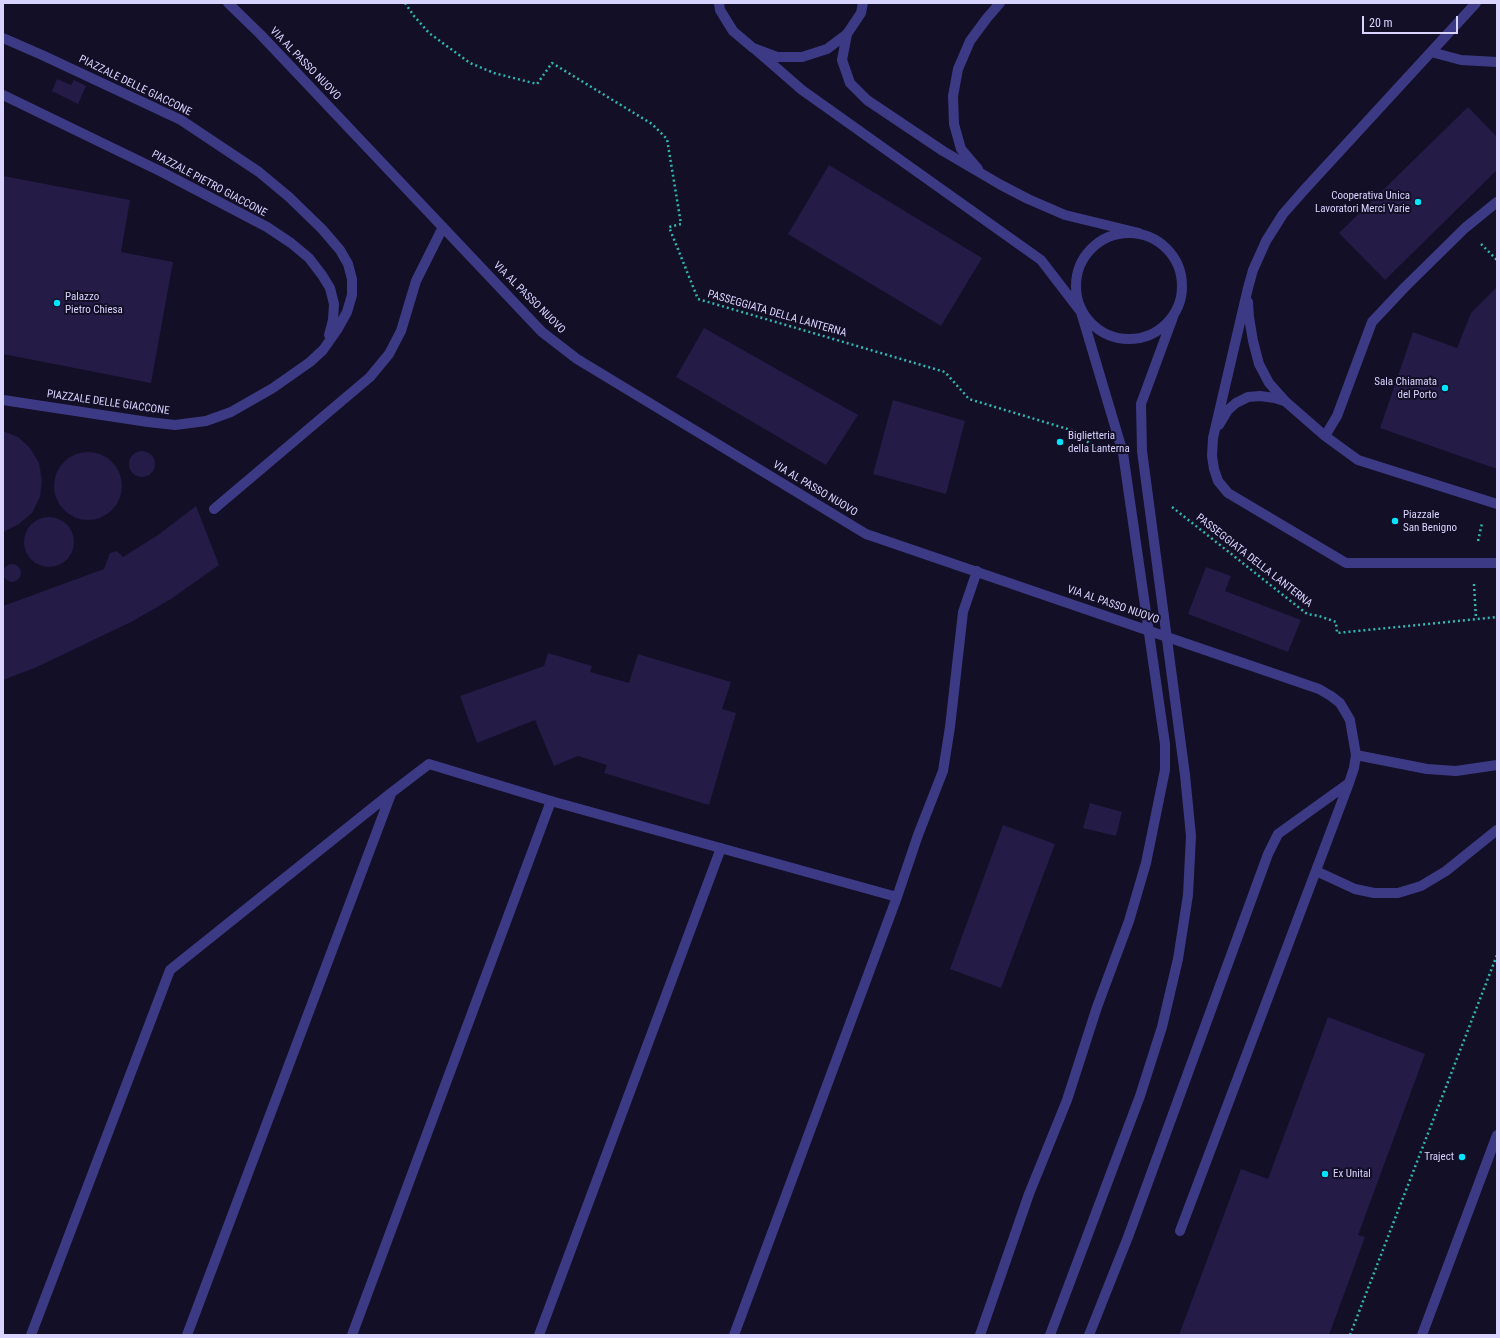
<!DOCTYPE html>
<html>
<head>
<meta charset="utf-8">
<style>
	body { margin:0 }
	#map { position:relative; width:1500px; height:1338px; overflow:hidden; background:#130f26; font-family:"Roboto Condensed",sans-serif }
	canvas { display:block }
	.frame { position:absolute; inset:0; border:4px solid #d9d4ff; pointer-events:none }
	.scale { position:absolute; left:1362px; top:16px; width:96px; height:18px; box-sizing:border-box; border:2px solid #d9d4ff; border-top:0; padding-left:5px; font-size:12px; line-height:14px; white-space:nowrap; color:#d9d4ff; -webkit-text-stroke:3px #130f26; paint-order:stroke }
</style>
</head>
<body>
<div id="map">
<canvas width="1500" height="1338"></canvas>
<div class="frame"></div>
<div class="scale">20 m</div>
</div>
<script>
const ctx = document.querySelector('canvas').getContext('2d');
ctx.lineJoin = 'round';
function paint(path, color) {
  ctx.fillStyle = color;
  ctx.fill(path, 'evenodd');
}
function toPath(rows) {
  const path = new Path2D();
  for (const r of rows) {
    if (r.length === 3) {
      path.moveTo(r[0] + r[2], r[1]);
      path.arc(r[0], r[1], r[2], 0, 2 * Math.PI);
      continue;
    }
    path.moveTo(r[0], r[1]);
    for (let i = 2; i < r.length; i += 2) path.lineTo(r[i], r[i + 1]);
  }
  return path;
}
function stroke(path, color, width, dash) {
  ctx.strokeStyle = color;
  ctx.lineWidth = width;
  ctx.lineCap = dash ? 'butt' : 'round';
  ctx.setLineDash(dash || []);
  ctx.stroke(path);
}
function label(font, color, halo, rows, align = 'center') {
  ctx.font = font + ' "Roboto Condensed",sans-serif';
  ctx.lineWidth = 4;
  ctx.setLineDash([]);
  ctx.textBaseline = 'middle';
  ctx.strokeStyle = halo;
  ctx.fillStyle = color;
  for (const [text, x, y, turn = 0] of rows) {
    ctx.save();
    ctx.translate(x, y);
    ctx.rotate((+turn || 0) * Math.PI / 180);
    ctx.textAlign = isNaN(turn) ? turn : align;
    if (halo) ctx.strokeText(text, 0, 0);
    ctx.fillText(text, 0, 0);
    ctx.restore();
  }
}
const building = toPath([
	[57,79,71,85,74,80,86,86,78,104,52,91],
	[1468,107,1497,137,1497,170,1385,280,1339,233],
	[829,165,982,258,941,326,788,234],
	[3,176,130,200,121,252,173,262,151,383,3,354],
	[1497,287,1497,469,1380,428,1413,332,1457,348,1471,313],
	[704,328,858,415,826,465,676,377],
	[893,400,965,421,946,494,873,474],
	[3,431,18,437,30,448,39,463,42,480,40,497,32,513,19,524,3,532],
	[142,464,13],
	[88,486,34],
	[196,506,219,565,171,599,133,621,37,667,3,680,3,606,104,569,110,553,117,551,123,557,158,535],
	[49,542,25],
	[12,573,9],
	[1206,567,1231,576,1225,591,1301,620,1288,652,1188,614],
	[548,653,592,666,590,672,629,683,638,654,731,682,722,709,736,713,709,805,604,773,607,765,578,756,554,766,535,720,477,743,460,696,544,666],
	[1090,803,1122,812,1116,836,1083,828],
	[1003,825,1055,844,1001,988,950,969],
	[1328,1017,1425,1054,1358,1235,1365,1237,1329,1335,1179,1335,1241,1169,1268,1179]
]);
const path = toPath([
	[405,3,414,16,429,33,470,63,494,73,537,84,552,63,652,124,667,139,681,224,669,227,698,299,945,372,969,399,1074,431,1098,450],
	[1481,244,1497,260],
	[1172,507,1307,614,1319,616,1336,622,1337,633,1497,617],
	[1478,541,1482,523],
	[1474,584,1476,619],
	[1350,1335,1497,955]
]);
const lane = toPath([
	[228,3,260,34,542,332,577,359,866,534,1319,689,1331,696,1340,703,1346,713,1350,720,1356,755,1427,769,1456,771,1497,765],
	[1476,3,1305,189,1283,214,1266,241,1253,270,1248,288,1213,438,1212,456,1214,469,1218,481,1228,493,1346,563,1497,563],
	[847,34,842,60,850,83,867,100,943,151,1001,185,1028,199,1065,215,1139,233],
	[3,38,42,55,181,120,259,172,289,197,322,229,340,250,348,264,352,279,352,295,347,312,337,330,323,350,310,362,273,388,231,412,206,421,175,425,148,422,3,400],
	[756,50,802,90,1041,260,1081,312,1123,453,1165,744,1165,770,1146,863,1129,921,1097,1007,1067,1100,1029,1194,980,1335],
	[1431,52,1461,60,1497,62],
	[3,95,162,172,267,227,291,243,309,258,322,275,330,288,334,304,333,320,329,335],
	[978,169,961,149,954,124,953,96,958,69,970,41,987,18,1000,3],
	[1129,286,53],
	[1248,302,1249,317,1253,341,1259,364,1269,383,1286,402,1325,436,1358,460,1497,504],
	[1219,425,1228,410,1236,403,1248,397,1260,396,1275,398,1284,401],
	[1325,436,1337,416,1372,322,1405,287,1465,228,1497,202],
	[214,509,370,377,389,354,401,331,416,281,443,227],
	[1316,871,1355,889,1374,893,1398,893,1421,886,1446,871,1497,830],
	[897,897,918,835,943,771,950,727,963,612,977,571],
	[1180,1231,1349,783,1354,768,1356,755],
	[31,1335,170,970,391,793,429,764,551,801,897,897,734,1335],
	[187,1335,391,794],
	[352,1335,551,801],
	[539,1335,721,848],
	[1050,1335,1140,1096,1162,1027,1178,959,1188,895,1191,836,1185,775,1142,451,1141,404,1173,317],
	[1089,1335,1128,1237,1268,854,1278,834,1349,783],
	[1422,1335,1497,1135]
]);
const street = toPath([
	[719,3,720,10,733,31,753,48,777,57,802,57,827,49,847,34,861,13,863,3]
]);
const markers = [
	[1418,202,4,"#00e5ff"],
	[57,303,4,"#00e5ff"],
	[1445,388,4,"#00e5ff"],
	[1060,442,4,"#00e5ff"],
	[1395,521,4,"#00e5ff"],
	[1462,1157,4,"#00e5ff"],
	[1325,1174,4,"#00e5ff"]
];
const streetNames = [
	["VIA AL PASSO NUOVO",305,64,46],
	["PIAZZALE DELLE GIACCONE",135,86,26],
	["PIAZZALE PIETRO GIACCONE",209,184,28],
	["VIA AL PASSO NUOVO",529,298,45],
	["PASSEGGIATA DELLA LANTERNA",777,314,16],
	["PIAZZALE DELLE GIACCONE",108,403,8],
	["VIA AL PASSO NUOVO",815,489,31],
	["PASSEGGIATA DELLA LANTERNA",1254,561,38],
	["VIA AL PASSO NUOVO",1113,605,19]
];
const poiNames = [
	["Cooperativa Unica",1410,196,"right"],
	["Lavoratori Merci Varie",1410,209,"right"],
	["Palazzo",65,297],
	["Pietro Chiesa",65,310],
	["Sala Chiamata",1437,382,"right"],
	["del Porto",1437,395,"right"],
	["Biglietteria",1068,436],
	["della Lanterna",1068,449],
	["Piazzale",1403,515],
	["San Benigno",1403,528],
	["Traject",1454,1157,"right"],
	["Ex Unital",1333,1174]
];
paint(building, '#241b47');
stroke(path, '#2fb8b0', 2.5, [2, 3]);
stroke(lane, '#3d3a85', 10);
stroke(street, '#3d3a85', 10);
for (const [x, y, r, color] of markers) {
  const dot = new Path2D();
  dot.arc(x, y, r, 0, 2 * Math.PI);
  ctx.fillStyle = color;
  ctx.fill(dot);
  stroke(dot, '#130f26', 1.5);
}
label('11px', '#d9d4ff', '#130f26', streetNames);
label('11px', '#d9d4ff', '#130f26', poiNames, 'left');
</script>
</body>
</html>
